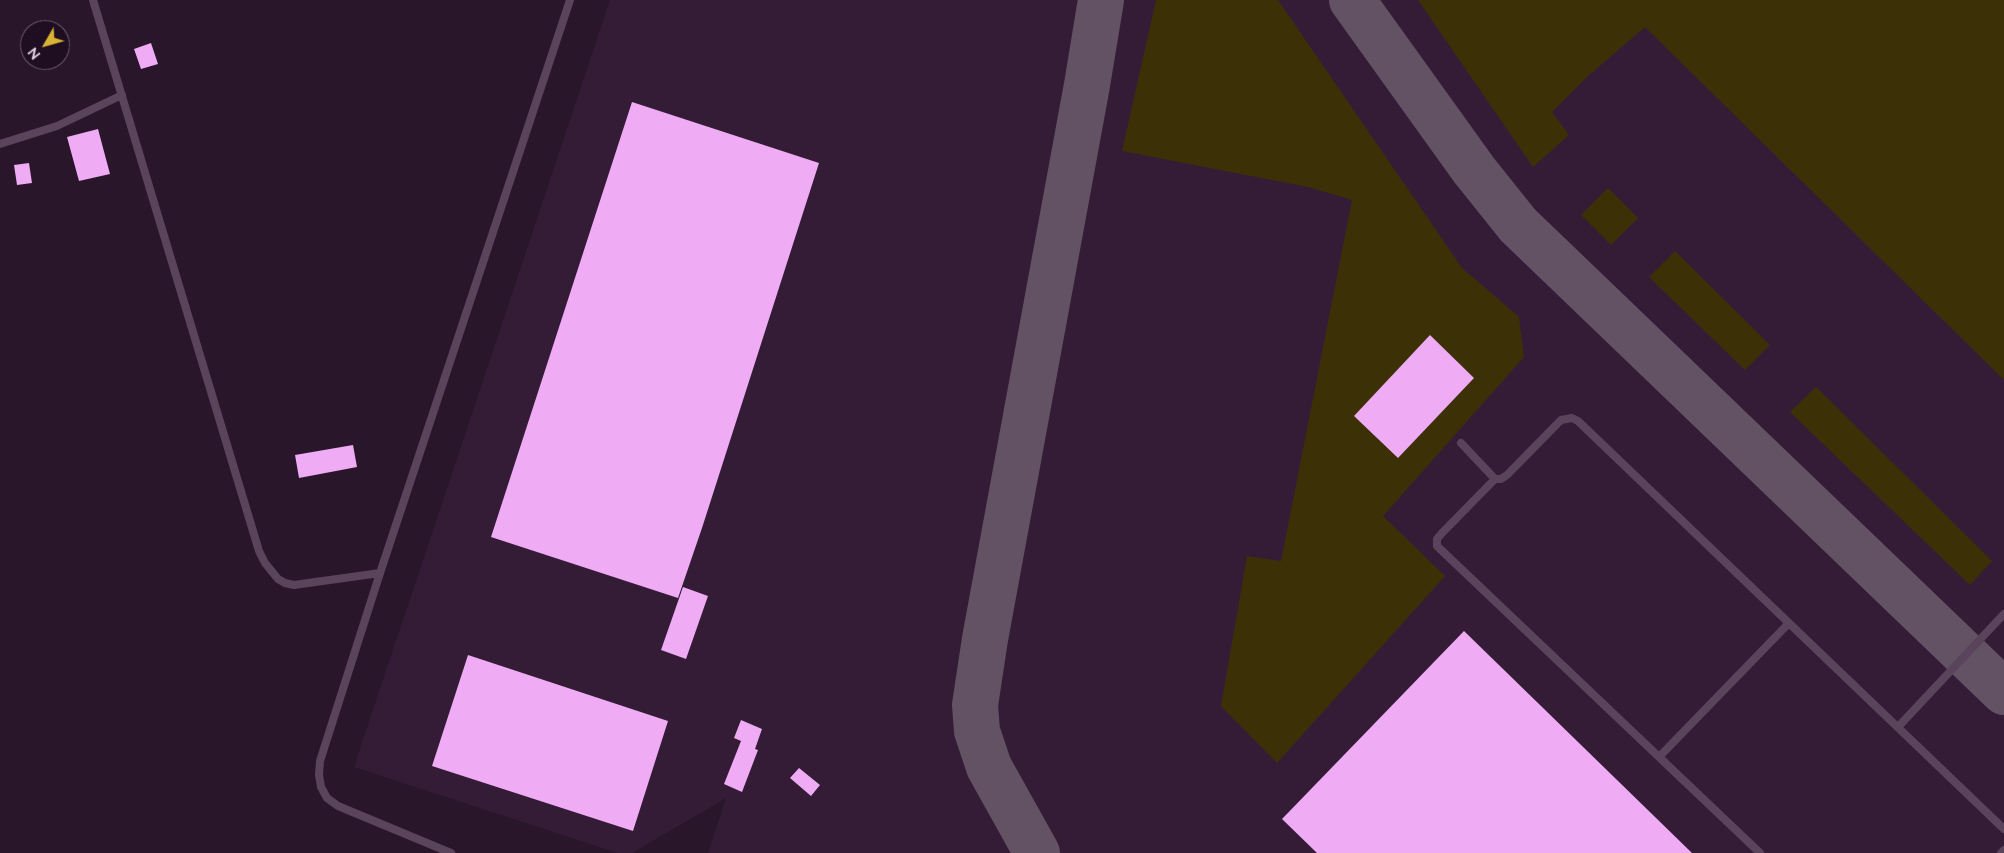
<!DOCTYPE html>
<html>
<head>
<meta charset="utf-8">
<style>
	body { margin:0 }
	#map { position:relative; width:2004px; height:853px; overflow:hidden; background:#29162b; font-family:Mulish,sans-serif }
	canvas { display:block }
	.north { position:absolute; left:20px; top:20px; width:50px; height:50px; box-sizing:border-box; background:#1f0d21; border:1px solid #6d5d6f; border-radius:50%; rotate:232deg; font-size:14px; font-weight:700; line-height:20px; text-align:center; color:#e2d5e3 }
	.north::after { content:''; display:block; margin:auto; width:18px; height:22px; background:#d8b434; clip-path:polygon(50% 0,100% 100%,50% 72%,0 100%) }
</style>
</head>
<body>
<div id="map">
<canvas width="2004" height="853"></canvas>
<div class="north">N</div>
</div>
<script>
const ctx = document.querySelector('canvas').getContext('2d');
ctx.lineJoin = 'round';
function paint(path, color) {
  ctx.fillStyle = color;
  ctx.fill(path, 'evenodd');
}
function toPath(rows) {
  const path = new Path2D();
  for (const r of rows) {
    path.moveTo(r[0], r[1]);
    for (let i = 2; i < r.length; i += 2) path.lineTo(r[i], r[i + 1]);
  }
  return path;
}
function stroke(path, color, width, dash) {
  ctx.strokeStyle = color;
  ctx.lineWidth = width;
  ctx.lineCap = dash ? 'butt' : 'round';
  ctx.setLineDash(dash || []);
  ctx.stroke(path);
}
const built = toPath([
	[610,0,2004,0,2004,853,708,853,726,798,632,853,618,853,354,767]
]);
const green = toPath([
	[1156,0,1278,0,1462,268,1519,317,1524,357,1383,516,1445,576,1277,763,1221,706,1247,556,1281,561,1352,200,1308,187,1122,151],
	[1418,0,2004,0,2004,380,1645,27,1588,76,1552,112,1569,135,1533,167],
	[1608,188,1638,218,1611,245,1581,215],
	[1675,251,1770,345,1745,370,1649,277],
	[1816,387,1992,561,1970,585,1790,412]
]);
const taxiway = toPath([
	[1352,0,1474,170,1518,225,2004,692],
	[1037,853,989,767,977,731,975,705,985,639,1087,85,1101,0]
]);
const building = toPath([
	[151,43,158,64,141,69,134,49],
	[632,102,819,163,702,528,678,598,491,537],
	[98,129,110,174,79,181,67,137],
	[29,163,32,183,17,185,14,165],
	[1430,335,1474,378,1398,458,1354,416],
	[353,445,357,467,299,478,295,455],
	[683,587,708,596,686,659,661,650],
	[1464,631,1692,853,1317,853,1282,819],
	[468,655,668,721,633,831,432,766],
	[741,720,762,729,755,749,758,750,742,792,724,784,741,741,734,738],
	[799,768,820,785,811,796,790,778]
]);
const lane = toPath([
	[93,0,259,551,265,563,278,579,285,583,294,585,380,573],
	[0,144,57,126,122,95],
	[1461,443,1495,479,1442,533,1437,539,1437,546,1760,853],
	[1495,479,1501,479,1507,475,1561,420,1572,418,1578,421,2004,829],
	[1898,727,2004,614],
	[1659,757,1789,623],
	[451,853,338,806,327,798,321,787,319,775,320,761,380,573,570,0],
	[2001,853,2004,850]
]);
paint(built, '#341c37');
paint(green, '#3c3006');
stroke(taxiway, '#625264', 46);
paint(building, '#f0abf5');
stroke(lane, '#5a445c', 8);
</script>
</body>
</html>
